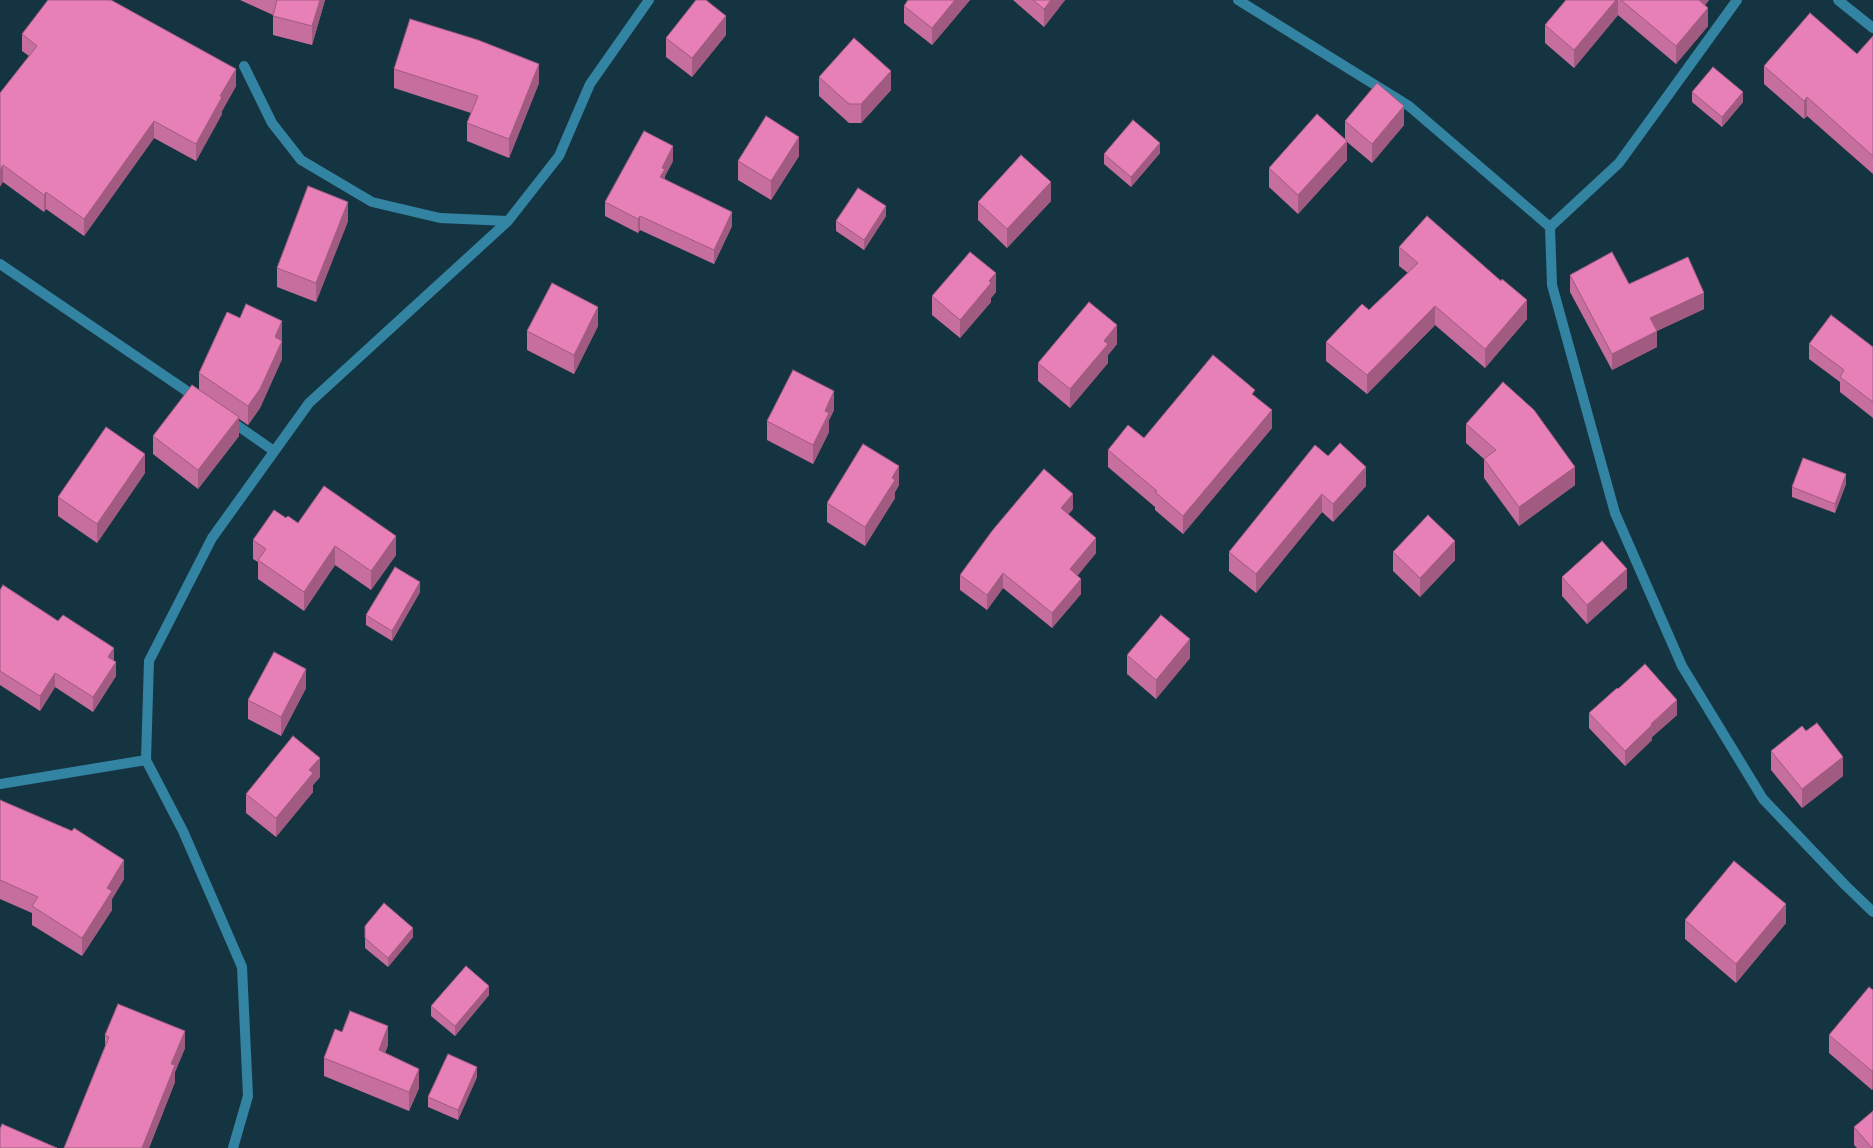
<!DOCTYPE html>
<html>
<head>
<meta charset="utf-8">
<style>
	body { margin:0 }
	canvas { display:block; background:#153441 }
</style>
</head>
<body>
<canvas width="1873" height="1148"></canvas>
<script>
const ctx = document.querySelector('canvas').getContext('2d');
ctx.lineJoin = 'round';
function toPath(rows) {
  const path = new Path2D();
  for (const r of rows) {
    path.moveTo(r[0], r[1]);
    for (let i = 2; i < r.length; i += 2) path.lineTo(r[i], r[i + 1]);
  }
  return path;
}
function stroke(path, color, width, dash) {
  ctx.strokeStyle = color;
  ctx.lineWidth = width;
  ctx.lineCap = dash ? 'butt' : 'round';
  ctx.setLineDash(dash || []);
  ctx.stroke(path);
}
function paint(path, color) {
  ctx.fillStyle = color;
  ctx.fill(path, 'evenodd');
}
const street = toPath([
	[1238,0,1409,106,1550,227,1552,285,1615,513,1682,666,1763,799,1846,886,1873,912],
	[1838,0,1873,28],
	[244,66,272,123,301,160,372,202,440,218,508,221],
	[1550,227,1619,163,1737,0],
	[0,264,197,398],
	[228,419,274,451],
	[0,784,146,760],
	[233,1148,248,1096,242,967,183,831,146,760,149,661,212,538,309,403,508,221,559,156,590,84,649,0]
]);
const wall = toPath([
	[240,0,325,0,312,45,273,35,273,15],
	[970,0,932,45,904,23,904,6],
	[1013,0,1065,0,1044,27],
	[1566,0,1709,0,1705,5,1708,26,1676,64,1618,15,1574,68,1545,43,1545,25],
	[22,34,236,86,222,111,222,114,196,161,154,138,84,236,46,209,44,212,3,182,0,93,29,56,22,51],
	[726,35,692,77,666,57,666,38],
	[1873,36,1873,174,1807,116,1804,119,1764,84,1764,66,1857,54],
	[394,69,539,83,509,158,467,141,467,123,471,113,394,88],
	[819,77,891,90,861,123,849,123,819,96],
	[1692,92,1743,102,1722,127,1692,102],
	[1345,121,1404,125,1372,163,1347,142,1347,160,1298,214,1269,187,1269,168,1345,139],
	[1160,153,1131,187,1104,164,1104,154],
	[799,156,771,200,738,180,738,161],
	[673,161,665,176,665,179,732,226,714,264,640,230,638,233,605,216,605,202],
	[1051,201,1007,248,978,220,978,202],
	[886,216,864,250,836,231,836,221],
	[348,221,316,302,277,287,277,268],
	[1399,247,1527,319,1485,368,1435,325,1367,394,1326,361,1326,342,1369,310,1408,273,1399,266],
	[1570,275,1629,284,1704,309,1657,331,1657,347,1612,370,1570,292],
	[996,292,991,298,991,302,960,338,932,315,932,296],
	[240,318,282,321,282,359,260,408,248,425,239,419,239,436,198,489,153,454,153,436,199,389,199,373],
	[598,326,574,374,527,350,527,331],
	[1117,344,1108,355,1108,363,1070,408,1038,381,1038,363],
	[1809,344,1873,347,1873,418,1840,392,1840,382,1809,359],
	[1255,396,1272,428,1183,534,1155,510,1155,507,1108,467,1108,450,1144,438],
	[834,410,829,420,829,432,813,464,767,440,767,421],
	[1466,424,1575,485,1519,526,1484,478,1484,459,1466,443],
	[1328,456,1366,486,1333,522,1322,512,1256,593,1229,571,1229,552],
	[145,473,97,543,58,516,58,497],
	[1846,484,1835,513,1792,497,1792,487],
	[899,485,895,492,895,498,865,546,827,522,827,503],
	[1073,509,1068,514,1096,553,1077,576,1081,594,1052,628,1003,588,987,610,960,590,960,575],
	[286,518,298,523,396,555,371,590,335,565,304,611,258,579,258,562,253,559,253,540],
	[1393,552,1455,560,1420,597,1393,571],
	[1562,577,1627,588,1587,624,1562,596],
	[0,590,114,661,116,676,93,712,55,687,40,711,0,685],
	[420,592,392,641,366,625,366,615],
	[1127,655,1190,658,1156,699,1127,674],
	[306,688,281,736,248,719,248,700],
	[1618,689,1677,715,1652,737,1652,740,1625,766,1589,728,1589,713],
	[1806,731,1843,776,1802,808,1771,770,1771,751],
	[320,777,313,785,313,792,276,837,246,813,246,794],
	[0,800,124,879,112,899,112,910,82,956,32,925,32,913,0,899],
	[1685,920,1786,923,1736,983,1685,939],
	[365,926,413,937,388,967,365,948],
	[1873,990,1872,1090,1829,1053,1829,1035],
	[489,995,455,1036,431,1016,431,1006],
	[342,1032,388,1045,385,1053,419,1088,409,1111,324,1076,324,1058],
	[105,1035,185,1048,175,1072,175,1082,149,1148,64,1148,105,1048],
	[477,1077,458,1120,428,1107,428,1097],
	[1854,1127,1873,1148,1857,1148,1854,1145]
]);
const shadedWall = toPath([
	[320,0,325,0,312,45,312,26],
	[955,0,970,0,932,45,932,28],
	[1051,0,1065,0,1044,27,1044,9],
	[1616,0,1618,0,1618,15,1574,68,1574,50],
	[1697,0,1709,0,1697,16],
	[1708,8,1708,26,1676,64,1676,46],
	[726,16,726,35,692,77,692,58],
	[539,64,539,83,509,158,509,139],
	[236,69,236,86,222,111,222,114,196,161,196,144,220,96],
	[891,71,891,90,861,123,861,104],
	[1743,92,1743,102,1722,127,1722,117],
	[1807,97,1807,116,1804,119,1804,101],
	[1404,106,1404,125,1372,163,1372,144],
	[154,121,154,138,84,236,84,219],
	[799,137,799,156,771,200,771,181],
	[1347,141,1347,160,1298,214,1298,195],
	[1160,143,1160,153,1131,187,1131,177],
	[673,146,673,161,665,176,665,184,660,177,662,168],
	[3,165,3,182,0,187,0,170],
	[1051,182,1051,201,1007,248,1007,229],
	[46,192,46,209,44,212,44,195],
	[348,202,348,221,316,302,316,283],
	[886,206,886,216,864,250,864,240],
	[732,212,732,226,714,264,714,250],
	[640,216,640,230,638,233,638,219],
	[996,273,996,292,991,298,991,302,960,338,960,320],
	[1704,293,1704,309,1650,334,1650,318],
	[1527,300,1527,319,1485,368,1485,349],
	[1435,306,1435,325,1367,394,1367,375],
	[598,307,598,326,574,374,574,355],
	[282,321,282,359,260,408,248,425,248,406,275,337],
	[1117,325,1117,344,1108,355,1108,363,1070,408,1070,389,1104,341],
	[1657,331,1657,347,1612,370,1612,354],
	[834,391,834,410,829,420,829,432,813,464,813,445,825,411],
	[1272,410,1272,428,1183,534,1183,516],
	[239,417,239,436,198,489,198,470],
	[145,454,145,473,97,543,97,524],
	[899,466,899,485,895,492,895,498,865,546,865,527],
	[1366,467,1366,486,1333,522,1333,504],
	[1575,467,1575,485,1519,526,1519,507],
	[1846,474,1846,484,1835,513,1835,504],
	[1073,494,1073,509,1061,523,1061,508],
	[1322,494,1322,512,1256,593,1256,574],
	[396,536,396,555,371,590,371,571],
	[1096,538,1096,553,1070,585,1070,569],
	[1455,541,1455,560,1420,597,1420,578],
	[335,546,335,565,304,611,304,592],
	[1627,569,1627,588,1587,624,1587,605],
	[1003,573,1003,588,987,610,987,595],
	[1081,579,1081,594,1052,628,1052,613],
	[420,582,420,592,392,641,392,631],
	[1190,639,1190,658,1156,699,1156,680],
	[114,648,114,662,108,657],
	[116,662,116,676,93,712,93,697],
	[306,669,306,688,281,736,281,717],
	[55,673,55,687,40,711,40,696],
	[1677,700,1677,715,1652,737,1652,740,1625,766,1625,751,1651,724],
	[1843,757,1843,776,1802,808,1802,789],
	[320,758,320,777,313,785,313,792,276,837,276,818,309,770],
	[124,860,124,879,112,899,112,910,82,956,82,938,107,888],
	[1786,904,1786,923,1736,983,1736,964],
	[413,928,413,937,388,967,388,958],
	[489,986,489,995,455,1036,455,1026],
	[388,1026,388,1045,379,1069,379,1050],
	[185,1031,185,1048,175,1072,175,1082,149,1148,142,1148,171,1064],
	[477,1067,477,1077,458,1120,458,1110],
	[419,1069,419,1088,409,1111,409,1092],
	[1873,1070,1873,1089,1872,1090,1872,1071]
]);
const building = toPath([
	[48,0,111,0,236,69,220,96,222,97,196,144,154,121,84,219,46,192,44,195,3,165,0,170,0,93,37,46,22,34,48,0],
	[277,0,320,0,312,26,273,16,277,0],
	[696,0,706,0,726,16,692,58,666,38,696,0],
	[908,0,955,0,932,28,904,6,908,0],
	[1033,0,1051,0,1044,9,1033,0],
	[1566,0,1616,0,1574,50,1545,25,1566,0],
	[1621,0,1699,0,1708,8,1676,46,1621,0],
	[1810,13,1857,54,1873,36,1873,156,1807,97,1804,101,1764,66,1810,13],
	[410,19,478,40,539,64,509,139,467,123,478,96,394,69,410,19],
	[854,38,891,71,861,104,849,104,819,77,854,38],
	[1713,67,1743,92,1722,117,1692,92,1713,67],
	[1377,83,1404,106,1372,144,1345,121,1377,83],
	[1317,114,1347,141,1298,195,1269,168,1317,114],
	[766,116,799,137,771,181,738,161,766,116],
	[1133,120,1160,143,1131,177,1104,154,1133,120],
	[644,131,673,146,662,168,665,169,660,177,732,212,714,250,640,216,638,219,605,202,644,131],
	[1021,155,1051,182,1007,229,978,202,1021,155],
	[308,186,348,202,316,283,277,268,308,186],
	[858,188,886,206,864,240,836,221,858,188],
	[1427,216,1501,281,1502,279,1527,300,1485,349,1435,306,1367,375,1326,342,1362,304,1369,310,1418,263,1399,247,1427,216],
	[970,252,996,273,989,281,991,283,960,320,932,296,970,252],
	[1612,252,1629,284,1688,257,1704,293,1650,318,1657,331,1612,354,1570,275,1612,252],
	[552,283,598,307,574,355,527,331,552,283],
	[1089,302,1117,325,1104,341,1108,344,1070,389,1038,363,1089,302],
	[246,304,282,321,275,337,282,341,260,389,248,406,199,373,227,312,240,318,246,304],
	[1831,315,1873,347,1873,402,1840,377,1844,370,1809,344,1831,315],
	[1213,355,1255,390,1252,394,1272,410,1183,516,1155,492,1157,491,1108,450,1128,425,1144,438,1213,355],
	[793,370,834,391,825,411,829,413,813,445,767,421,793,370],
	[1503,382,1534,410,1575,467,1519,507,1484,459,1496,450,1466,424,1503,382],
	[192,385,239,417,198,470,153,436,192,385],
	[106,427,145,454,97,524,58,497,106,427],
	[1340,443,1366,467,1333,504,1322,494,1256,574,1229,552,1315,445,1328,456,1340,443],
	[863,444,899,466,892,478,895,480,865,527,827,503,863,444],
	[1803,458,1846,474,1835,504,1792,487,1803,458],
	[1044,469,1073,494,1061,508,1096,538,1070,569,1081,579,1052,613,1003,573,987,595,960,575,992,531,1044,469],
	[324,486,396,536,371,571,335,546,304,592,258,560,266,549,253,540,274,510,286,518,288,516,298,523,324,486],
	[1428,515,1455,541,1420,578,1393,552,1428,515],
	[1602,541,1627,569,1587,605,1562,577,1602,541],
	[395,567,420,582,392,631,366,615,395,567],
	[3,585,58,621,63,615,114,648,108,657,116,662,93,697,55,673,40,696,0,671,0,590,3,585],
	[1161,615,1190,639,1156,680,1127,655,1161,615],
	[274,652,306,669,281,717,248,700,274,652],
	[1645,664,1677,700,1651,724,1652,725,1625,751,1589,713,1617,688,1618,689,1645,664],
	[1817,723,1843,757,1802,789,1771,751,1802,726,1806,731,1817,723],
	[293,736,320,758,309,770,313,773,276,818,246,794,293,736],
	[0,800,72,831,74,828,124,860,107,888,112,891,82,938,32,906,38,897,0,880,0,800],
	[1734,861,1786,904,1736,964,1685,920,1734,861],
	[384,903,413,928,388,958,365,938,365,926,384,903],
	[466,966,489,986,455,1026,431,1006,466,966],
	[1869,987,1873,990,1873,1070,1872,1071,1829,1035,1869,987],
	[118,1004,185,1031,171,1064,175,1065,142,1148,64,1148,109,1037,105,1035,118,1004],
	[350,1011,388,1026,379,1050,419,1069,409,1092,324,1058,335,1029,342,1032,350,1011],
	[448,1054,477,1067,458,1110,428,1097,448,1054],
	[1873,1111,1873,1148,1872,1148,1854,1127,1873,1111],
	[2,1124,57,1148,0,1148,0,1129,2,1124]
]);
stroke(street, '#3383a2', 10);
paint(wall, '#c66e9d');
paint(shadedWall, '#a15a80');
paint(building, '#e680b7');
stroke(building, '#a15a80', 1);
</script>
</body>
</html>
